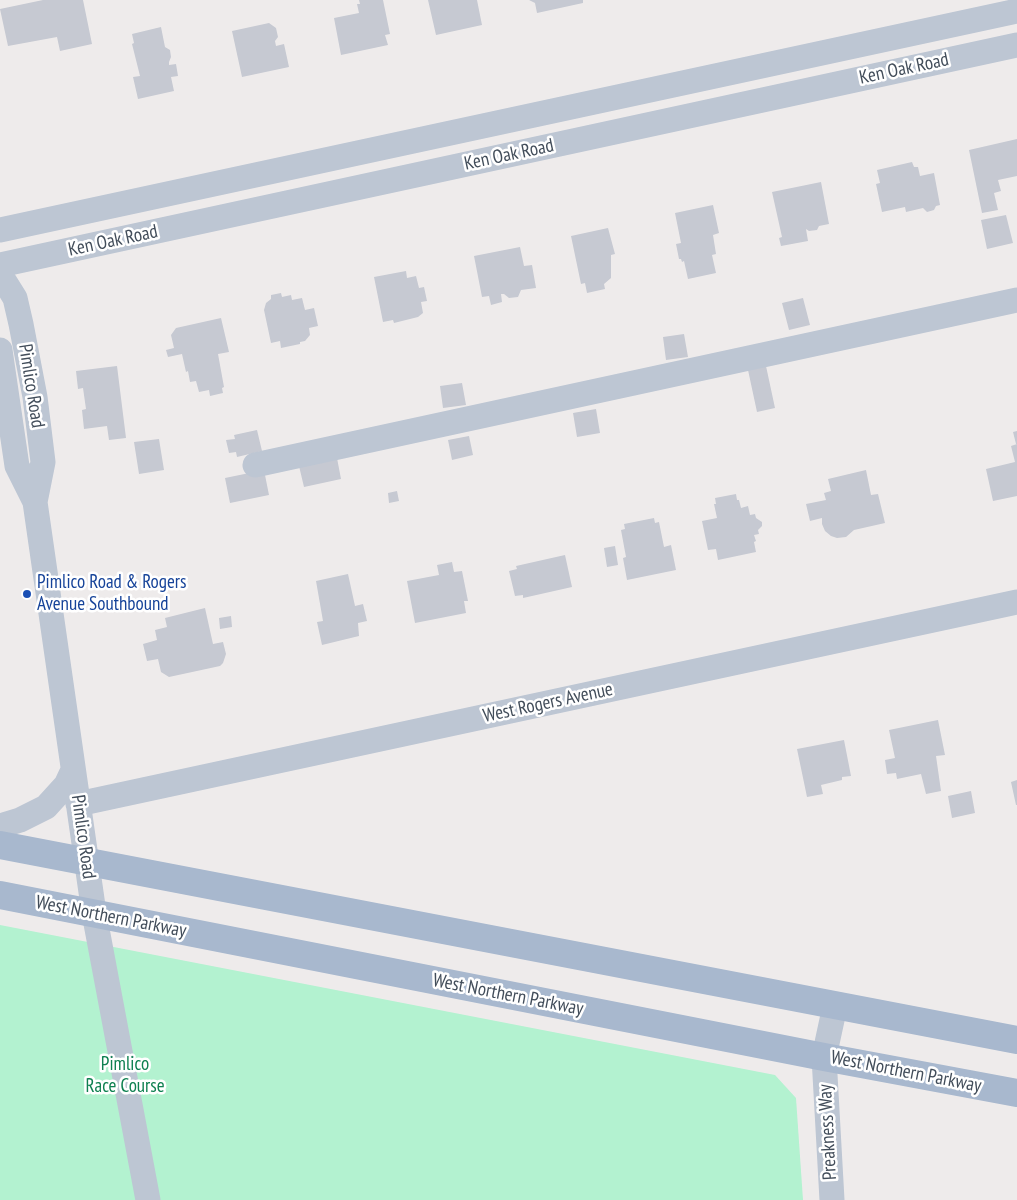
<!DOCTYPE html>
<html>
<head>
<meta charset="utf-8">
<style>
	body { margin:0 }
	canvas { display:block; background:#eeebeb }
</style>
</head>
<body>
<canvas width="1017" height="1200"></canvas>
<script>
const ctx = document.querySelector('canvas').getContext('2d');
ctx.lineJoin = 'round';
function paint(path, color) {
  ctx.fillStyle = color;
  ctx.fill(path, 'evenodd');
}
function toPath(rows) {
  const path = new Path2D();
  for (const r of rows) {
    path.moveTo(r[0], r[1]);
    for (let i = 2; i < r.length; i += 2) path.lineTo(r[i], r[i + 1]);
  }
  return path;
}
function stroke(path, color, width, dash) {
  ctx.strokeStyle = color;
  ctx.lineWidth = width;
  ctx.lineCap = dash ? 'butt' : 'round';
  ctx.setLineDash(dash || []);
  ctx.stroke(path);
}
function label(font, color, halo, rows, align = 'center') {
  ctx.font = font + ' "PT Sans Narrow",sans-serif';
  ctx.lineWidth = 5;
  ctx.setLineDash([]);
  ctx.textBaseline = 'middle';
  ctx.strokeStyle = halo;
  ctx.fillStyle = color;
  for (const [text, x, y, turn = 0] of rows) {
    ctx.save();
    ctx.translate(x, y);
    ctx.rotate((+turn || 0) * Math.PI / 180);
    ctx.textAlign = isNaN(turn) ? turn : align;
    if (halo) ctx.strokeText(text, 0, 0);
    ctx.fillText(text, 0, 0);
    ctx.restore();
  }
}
const green = toPath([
	[0,925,775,1075,796,1098,803,1200,0,1200]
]);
const building = toPath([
	[43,0,83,0,92,44,60,51,57,37,8,46,0,9],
	[359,0,383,0,390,34,385,35,388,45,341,55,334,18,359,13,357,4,360,4],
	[428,0,477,0,482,25,436,35],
	[529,0,583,0,583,3,537,13,535,3],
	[269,23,276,28,278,37,275,41,276,46,284,44,289,67,242,77,232,31],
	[161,27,165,47,170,50,171,57,169,62,169,65,176,64,178,76,171,77,174,91,138,99,133,77,140,76,132,44,134,43,132,34],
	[1017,139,1017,176,998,180,1001,191,994,193,998,210,982,213,969,150],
	[912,162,914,167,918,167,920,176,934,173,940,205,936,206,934,210,927,212,923,208,906,212,905,207,882,212,876,184,880,183,877,170],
	[821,182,829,224,819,226,817,230,809,231,806,229,808,241,781,246,779,238,782,237,772,192],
	[713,205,719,233,713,235,716,254,712,255,716,273,688,279,684,261,682,262,681,259,679,259,676,244,681,243,675,213],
	[1006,215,1013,243,987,249,981,220],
	[608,228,615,254,611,255,611,278,604,284,605,289,587,293,585,283,581,284,571,236],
	[520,247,524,266,532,265,536,288,521,290,518,297,509,298,504,294,501,294,502,302,491,305,489,296,482,297,474,256],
	[406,271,407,278,416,276,419,288,424,287,427,301,421,302,423,313,418,317,394,323,393,320,383,322,374,277],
	[281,293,282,297,291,295,292,300,302,298,305,310,314,308,318,326,309,328,310,335,305,341,300,342,300,344,281,348,280,341,271,343,264,310,266,303,271,299,271,295],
	[803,298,810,325,789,330,782,303],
	[221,318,229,352,218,354,224,387,222,388,223,393,210,396,209,390,199,392,196,381,190,382,188,371,186,372,182,354,168,357,166,350,174,348,171,335,176,328],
	[684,334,688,357,666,360,663,337],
	[117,366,126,438,109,440,107,426,84,429,82,410,86,409,83,388,78,389,76,371],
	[766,366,775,408,757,412,748,370],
	[462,383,466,405,443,408,440,386],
	[596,409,600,433,577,437,573,413],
	[257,430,262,451,237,457,236,452,229,453,226,440,235,439,234,435],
	[1017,431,1017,444,1016,444,1013,432],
	[469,436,473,455,452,460,448,440],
	[159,439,164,470,139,474,134,442],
	[1017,444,1017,496,993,501,986,469,1015,462,1011,446],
	[337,458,341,479,304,487,299,466],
	[264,470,269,495,230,503,225,478],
	[866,470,871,495,878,494,885,523,854,530,846,537,837,538,831,536,825,531,822,524,822,518,810,521,806,504,826,500,824,493,831,491,828,479],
	[397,491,399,501,389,503,388,493],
	[736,494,737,500,739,500,741,508,748,506,750,515,755,514,756,518,762,522,762,526,758,530,759,534,754,535,756,541,754,542,756,552,718,560,716,549,708,550,702,521,717,518,714,504,716,504,715,498],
	[654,518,655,523,659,522,664,547,671,545,676,570,627,580,623,558,626,557,621,530,625,529,624,524],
	[615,546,618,565,607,567,604,548],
	[565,555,572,587,523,598,523,595,515,596,509,571,517,569,516,566],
	[452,562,454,572,462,571,468,601,464,601,466,613,415,623,407,581,439,575,437,565],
	[348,574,355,606,363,604,367,621,358,623,359,636,322,645,317,622,323,621,316,581],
	[205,608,213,644,223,642,226,654,223,663,220,666,169,677,161,672,158,659,147,661,143,644,157,640,155,630,167,627,165,618],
	[231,616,232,627,220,629,219,618],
	[938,720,945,755,936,756,941,791,926,794,921,774,897,779,896,773,887,774,885,760,895,758,889,730],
	[844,740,851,776,842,777,842,780,821,785,823,794,807,797,797,749],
	[1017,780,1017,805,1016,805,1011,782],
	[971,791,975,813,952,818,948,796]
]);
const minor = toPath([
	[0,230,1017,11],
	[0,265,1017,45],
	[0,274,15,298,21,324,35,397,43,462,35,502],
	[0,350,17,466,35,502,94,913,148,1200],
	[255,465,1017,300],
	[78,804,1017,602],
	[0,826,20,820,46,807,66,785,73,770],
	[832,1200,824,1057,835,1006]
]);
const major = toPath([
	[0,845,1017,1040],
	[0,895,824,1057,1017,1093]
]);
const markers = [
	[27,594,5,"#1a4fb4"]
];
const streetNames = [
	["Ken Oak Road",904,69,-12],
	["Ken Oak Road",509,155,-12],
	["Ken Oak Road",113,241,-12],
	["Pimlico Road",31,386,81],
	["West Rogers Avenue",548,703,-12],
	["Pimlico Road",83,837,82],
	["West Northern Parkway",111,917,11],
	["West Northern Parkway",508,995,11],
	["West Northern Parkway",906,1072,11],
	["Preakness Way",828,1132,-93]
];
const transitNames = [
	["Pimlico Road & Rogers",37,583],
	["Avenue Southbound",37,605]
];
const parkNames = [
	["Pimlico",125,1065],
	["Race Course",125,1087]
];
paint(green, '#b3f2d0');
paint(building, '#c6c9d2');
stroke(minor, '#bdc6d3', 25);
stroke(major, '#a8b8ce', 28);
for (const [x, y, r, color] of markers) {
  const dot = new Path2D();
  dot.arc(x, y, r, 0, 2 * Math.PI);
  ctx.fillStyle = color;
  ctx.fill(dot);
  stroke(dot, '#fff', 2);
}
label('19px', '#424d5a', '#fff', streetNames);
label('19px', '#164399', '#fff', transitNames, 'left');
label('19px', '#0e8050', '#fff', parkNames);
</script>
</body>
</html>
